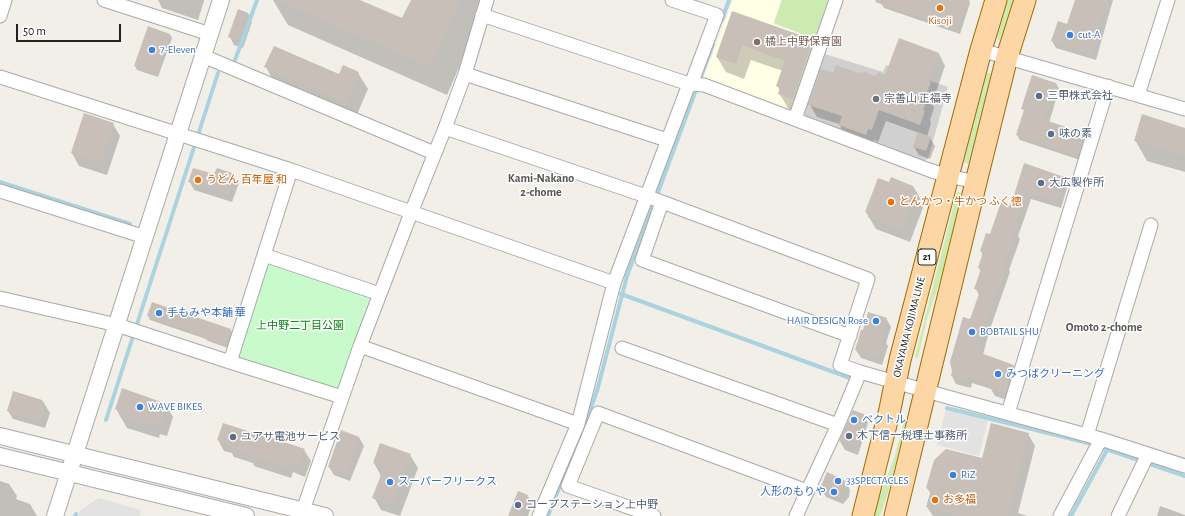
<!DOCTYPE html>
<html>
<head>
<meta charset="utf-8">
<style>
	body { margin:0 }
	#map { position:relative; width:1185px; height:516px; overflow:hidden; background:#f2efe9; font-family:"Alegreya Sans",sans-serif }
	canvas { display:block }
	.scale { position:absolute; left:16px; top:24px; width:105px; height:18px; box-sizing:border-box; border:2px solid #222; border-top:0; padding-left:5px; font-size:12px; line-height:14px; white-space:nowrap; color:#222; -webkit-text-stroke:3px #fff; paint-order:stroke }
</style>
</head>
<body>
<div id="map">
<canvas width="1185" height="516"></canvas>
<div class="scale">50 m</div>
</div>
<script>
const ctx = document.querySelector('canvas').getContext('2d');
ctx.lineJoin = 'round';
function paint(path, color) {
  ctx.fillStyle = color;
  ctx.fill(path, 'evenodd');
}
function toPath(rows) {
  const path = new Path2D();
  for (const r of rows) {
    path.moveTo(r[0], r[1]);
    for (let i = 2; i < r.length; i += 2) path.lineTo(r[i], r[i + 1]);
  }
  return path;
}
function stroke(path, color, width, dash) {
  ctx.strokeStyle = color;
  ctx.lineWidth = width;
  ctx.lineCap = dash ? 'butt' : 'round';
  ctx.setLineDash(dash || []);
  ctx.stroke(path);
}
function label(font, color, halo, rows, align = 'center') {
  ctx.font = font + ' "Alegreya Sans","Noto Sans JP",sans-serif';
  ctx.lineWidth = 3;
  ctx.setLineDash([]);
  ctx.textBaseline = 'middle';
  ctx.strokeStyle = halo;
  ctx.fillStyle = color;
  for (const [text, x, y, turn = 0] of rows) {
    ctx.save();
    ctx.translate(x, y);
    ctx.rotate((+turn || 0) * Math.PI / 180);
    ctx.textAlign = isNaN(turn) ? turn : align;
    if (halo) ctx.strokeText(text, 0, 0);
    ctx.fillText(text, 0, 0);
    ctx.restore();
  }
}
const education = toPath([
	[733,0,781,0,773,24,816,40,792,106,786,108,704,77]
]);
const religious = toPath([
	[825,54,883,72,886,65,948,87,928,159,924,161,806,117,804,112]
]);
const grass = toPath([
	[782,0,829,0,815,39,774,23],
	[1007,0,1015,0,1002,39,999,41,997,38],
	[987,73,991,74,992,76,970,162,968,163,965,163,963,160,986,75],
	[957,192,960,192,961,195,943,272,927,319,918,358,915,357],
	[905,417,908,418,887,496,880,516,874,516,876,506,895,455]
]);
const park = toPath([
	[267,261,372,297,340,392,235,359]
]);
const parking = toPath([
	[946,409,988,420,979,456,937,445],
	[99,498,141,510,140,516,78,516,79,511]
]);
const shadow = toPath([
	[158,0,204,0,204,1,198,20,162,8],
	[273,0,358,0,403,20,412,0,488,0,447,95,288,25],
	[882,0,969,0,970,3,960,34,884,8,881,3],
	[1076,0,1113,0,1096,60,1056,48,1052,41,1068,26],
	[248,13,252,22,243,48,234,45,230,37],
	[733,13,802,37,803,39,812,42,820,57,802,113,788,108,779,93,780,90,777,86,783,71,751,60,744,79,726,72,717,57],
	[170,34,172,38,158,77,137,70,135,66],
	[939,54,945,66,936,92,937,94,933,106,934,108,930,120,931,123,927,137,930,138,935,146,930,159,919,155,914,147,919,133,886,121,878,142,874,140,872,146,846,137,839,124,817,117,810,105,834,75,860,74,877,77,886,76],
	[266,67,340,76,358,73,368,89,355,119,275,84],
	[1056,83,1059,89,1049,123,1083,134,1086,139,1080,160,1020,140,1017,135,1025,112,1023,109],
	[113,124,120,136,107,175,79,166,72,153],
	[1185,129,1185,172,1147,161,1135,140],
	[1025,165,1064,177,1068,185,1061,208,1031,199,1018,236,1020,239,1009,270,1010,272,989,332,983,355,1014,366,1018,374,1010,401,995,396,991,389,972,383,971,388,956,384,952,376,979,295,976,289,981,272,979,268,983,256,981,251,1011,206],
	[234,175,239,183,232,202,194,190,190,182,215,176],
	[890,183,913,186,924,205,910,242,876,229,866,212],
	[148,316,230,329,233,333,228,348,208,341,206,339,150,320],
	[886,318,891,327,886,343,888,346,882,365,861,358,856,350],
	[42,400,50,413,45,428,13,419,8,411],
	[166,405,173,417,167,436,160,434,159,438,127,428,116,409],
	[863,414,868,423,858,455,845,450,840,441],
	[1028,434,1035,446,1018,513,1027,516,933,516,927,507,931,494,927,488,982,460],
	[359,437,364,446,350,481,334,475,329,467],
	[218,440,304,450,311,461,305,477,293,472,291,478,254,466,253,463,234,457,232,453,224,451],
	[410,455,418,468,400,516,381,510,374,497,381,476,374,463],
	[0,481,9,484,17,496,16,499,30,504,37,516,0,516],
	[845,481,850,490,849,497,843,504,826,497,821,488],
	[528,496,532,504,528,516,509,516],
	[1160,506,1185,515,1185,516,1157,516]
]);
const stream = toPath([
	[722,20,729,0],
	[235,60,257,0],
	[0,182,130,224],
	[621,294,850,378],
	[947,408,1088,443,1185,476],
	[106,420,218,73],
	[583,429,597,391,627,276,713,44],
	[75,516,76,514],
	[548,516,580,435],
	[1071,516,1107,450]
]);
const building = toPath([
	[278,0,360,0,402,18,411,0,460,0,430,67],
	[876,0,968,0,957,30,875,2],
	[1075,0,1108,0,1092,54,1051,41,1058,21,1067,24],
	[238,9,248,13,239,40,228,37],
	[732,11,803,36,802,38,812,41,793,99,778,94,780,87,776,86,785,61,742,45,736,64,716,57],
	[148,26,170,34,156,74,134,66],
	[899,38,939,53,929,81,931,82,926,95,928,96,923,110,925,111,920,125,879,110,872,130,868,129,866,135,839,125,842,116,808,105,821,69,833,73,836,65,859,73,859,72,862,73,863,71,876,76,878,72,885,75],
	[274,46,339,74,343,65,359,72,346,103,264,67],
	[1032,75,1056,83,1045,120,1084,133,1077,155,1016,135,1024,110,1021,109],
	[84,113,114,123,100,163,71,153],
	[1142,114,1185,128,1185,156,1134,141],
	[918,132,931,137,926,151,913,147],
	[1024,163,1064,177,1056,201,1027,191,1013,230,1016,231,1005,263,1007,264,985,324,978,352,1014,365,1005,394,989,388,991,384,968,376,967,381,951,376,952,371,950,362,963,317,970,319,980,291,974,289,981,269,978,268,983,252,980,251,986,233,990,234,1001,202,1011,205],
	[193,168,214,174,217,168,235,174,228,194,188,182],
	[891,177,913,186,911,190,917,192,903,230,868,217,869,213,865,212,878,178,889,182],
	[152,302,231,329,226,345,204,338,205,336,147,316],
	[868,312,887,318,882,336,883,336,877,357,855,350,861,330,863,330],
	[122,388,167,404,160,424,153,422,152,426,119,415,120,411,115,409],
	[13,391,42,400,42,402,45,404,41,421,7,411],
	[853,410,864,414,854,447,839,441],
	[223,423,254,433,254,432,305,449,299,466,287,462,285,468,247,454,247,453,227,446,228,443,217,440],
	[991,423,1029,433,1008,516,961,516,926,507,931,490,926,488,934,460,946,449,982,458],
	[341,430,359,437,346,474,328,467],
	[380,443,411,454,392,505,372,498,384,467,373,463],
	[827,472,846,481,845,488,838,496,820,488],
	[518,491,528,495,521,516,508,516]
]);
const minor = toPath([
	[104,0,210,34],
	[482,15,689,84,704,85,929,170,948,176,976,182],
	[0,16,5,0],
	[981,50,1185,109],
	[203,56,434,153],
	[465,74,667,140],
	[0,77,291,170,614,283],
	[1138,95,1168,0],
	[795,119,836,0],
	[445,128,646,196,868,279,840,365,860,372,944,396,1101,439,1185,466],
	[0,191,145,237],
	[662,202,642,260,850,336],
	[264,255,380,294],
	[0,298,117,325,230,362,342,397],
	[360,346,578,424],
	[622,348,838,425],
	[230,362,291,170],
	[1008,413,1108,86],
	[1087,435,1151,225],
	[301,516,360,346,411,213,445,128,465,74,487,0],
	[539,516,578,424,614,283,689,84,693,79,717,15,672,0],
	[654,516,568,486,598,413,807,491],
	[796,516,838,425,860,372],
	[1060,516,1101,439],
	[1118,516,1148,454]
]);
const tertiary = toPath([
	[0,436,325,516],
	[0,456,246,516],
	[55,516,221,0]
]);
const primary = toPath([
	[863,516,890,409,900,360,981,50,996,0],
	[895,516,976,182,1007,57,1025,0]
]);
const markers = [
	[940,8,4,"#e8710a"],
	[1070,35,4,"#3f7fe0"],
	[757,42,4,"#8d6e63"],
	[152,50,4,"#3f7fe0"],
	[1039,96,4,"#5c6f8a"],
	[876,99,4,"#6b7280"],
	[1051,134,4,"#5c6f8a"],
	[198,180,4,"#e8710a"],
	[1041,183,4,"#5c6f8a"],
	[891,202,4,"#e8710a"],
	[159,313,4,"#3f7fe0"],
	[876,321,4,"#3f7fe0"],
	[972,332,4,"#3f7fe0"],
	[998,374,4,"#3f7fe0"],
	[140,407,4,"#3f7fe0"],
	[854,420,4,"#3f7fe0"],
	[849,436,4,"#5c6f8a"],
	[233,437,4,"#5c6f8a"],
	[953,475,4,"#3f7fe0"],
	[838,481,4,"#3f7fe0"],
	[390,482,4,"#3f7fe0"],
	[834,492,4,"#3f7fe0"],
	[935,500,4,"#e8710a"],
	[518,505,4,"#5c6f8a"]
];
const shields = [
	[927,257,18]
];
const shieldNames = [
	["21",927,257]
];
const foodNames = [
	["Kisoji",940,21,"center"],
	["うどん 百年屋 和",206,180],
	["とんかつ・牛かつ ふく徳",899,202],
	["お多福",943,500]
];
const shopNames = [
	["cut-A",1078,35],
	["7-Eleven",160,50],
	["手もみや本舗 華",167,313],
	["HAIR DESIGN Rose",868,321,"right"],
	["BOBTAIL SHU",980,332],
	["みつばクリーニング",1006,374],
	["WAVE BIKES",148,407],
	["ベクトル",862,420],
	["RiZ",961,475],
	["33SPECTACLES",846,481],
	["スーパーフリークス",398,482],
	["人形のもりや",826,492,"right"]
];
const educationNames = [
	["橘上中野保育園",765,42]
];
const serviceNames = [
	["三甲株式会社",1047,96],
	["味の素",1059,134],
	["大広製作所",1049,183],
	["木下信一税理士事務所",857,436],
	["ユアサ電池サービス",241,437],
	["コープステーション上中野",526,505]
];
const worshipNames = [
	["宗善山 正福寺",884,99]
];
const parkNames = [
	["上中野二丁目公園",300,326]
];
const streetNames = [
	["OKAYAMA KOJIMA LINE",909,327,-76]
];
const neighbourhoodNames = [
	["Kami-Nakano",541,178],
	["2-chome",541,192],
	["Omoto 2-chome",1104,327]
];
paint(education, '#ffffe5');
paint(religious, '#d0d0d0');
paint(grass, '#cdebb0');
paint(park, '#c8facc');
paint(parking, '#e2e2e2');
paint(shadow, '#0003');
stroke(stream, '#aad3df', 4);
paint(building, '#c7bfb8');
stroke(minor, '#a9a9a9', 15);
stroke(tertiary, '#a9a9a9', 18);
stroke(primary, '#a06b00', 23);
stroke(minor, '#fff', 13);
stroke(tertiary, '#fff', 16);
stroke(primary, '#fcd6a4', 21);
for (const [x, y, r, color] of markers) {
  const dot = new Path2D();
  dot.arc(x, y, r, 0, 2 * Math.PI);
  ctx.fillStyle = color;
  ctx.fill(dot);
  stroke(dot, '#fff', 1.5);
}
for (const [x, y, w] of shields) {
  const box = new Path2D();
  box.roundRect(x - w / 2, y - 8, w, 16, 3);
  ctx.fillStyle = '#fff';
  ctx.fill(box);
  stroke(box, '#222', 1);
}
label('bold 10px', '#222', null, shieldNames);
label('11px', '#c56008', '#fff', foodNames, 'left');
label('11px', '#366cbe', '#fff', shopNames, 'left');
label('11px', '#785e54', '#fff', educationNames, 'left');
label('11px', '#4e5e75', '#fff', serviceNames, 'left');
label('11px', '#5b616d', '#fff', worshipNames, 'left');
label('11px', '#0c8416', '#fff', parkNames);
label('11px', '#222', '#fff', streetNames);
label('bold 12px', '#555', '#fff', neighbourhoodNames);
</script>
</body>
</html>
